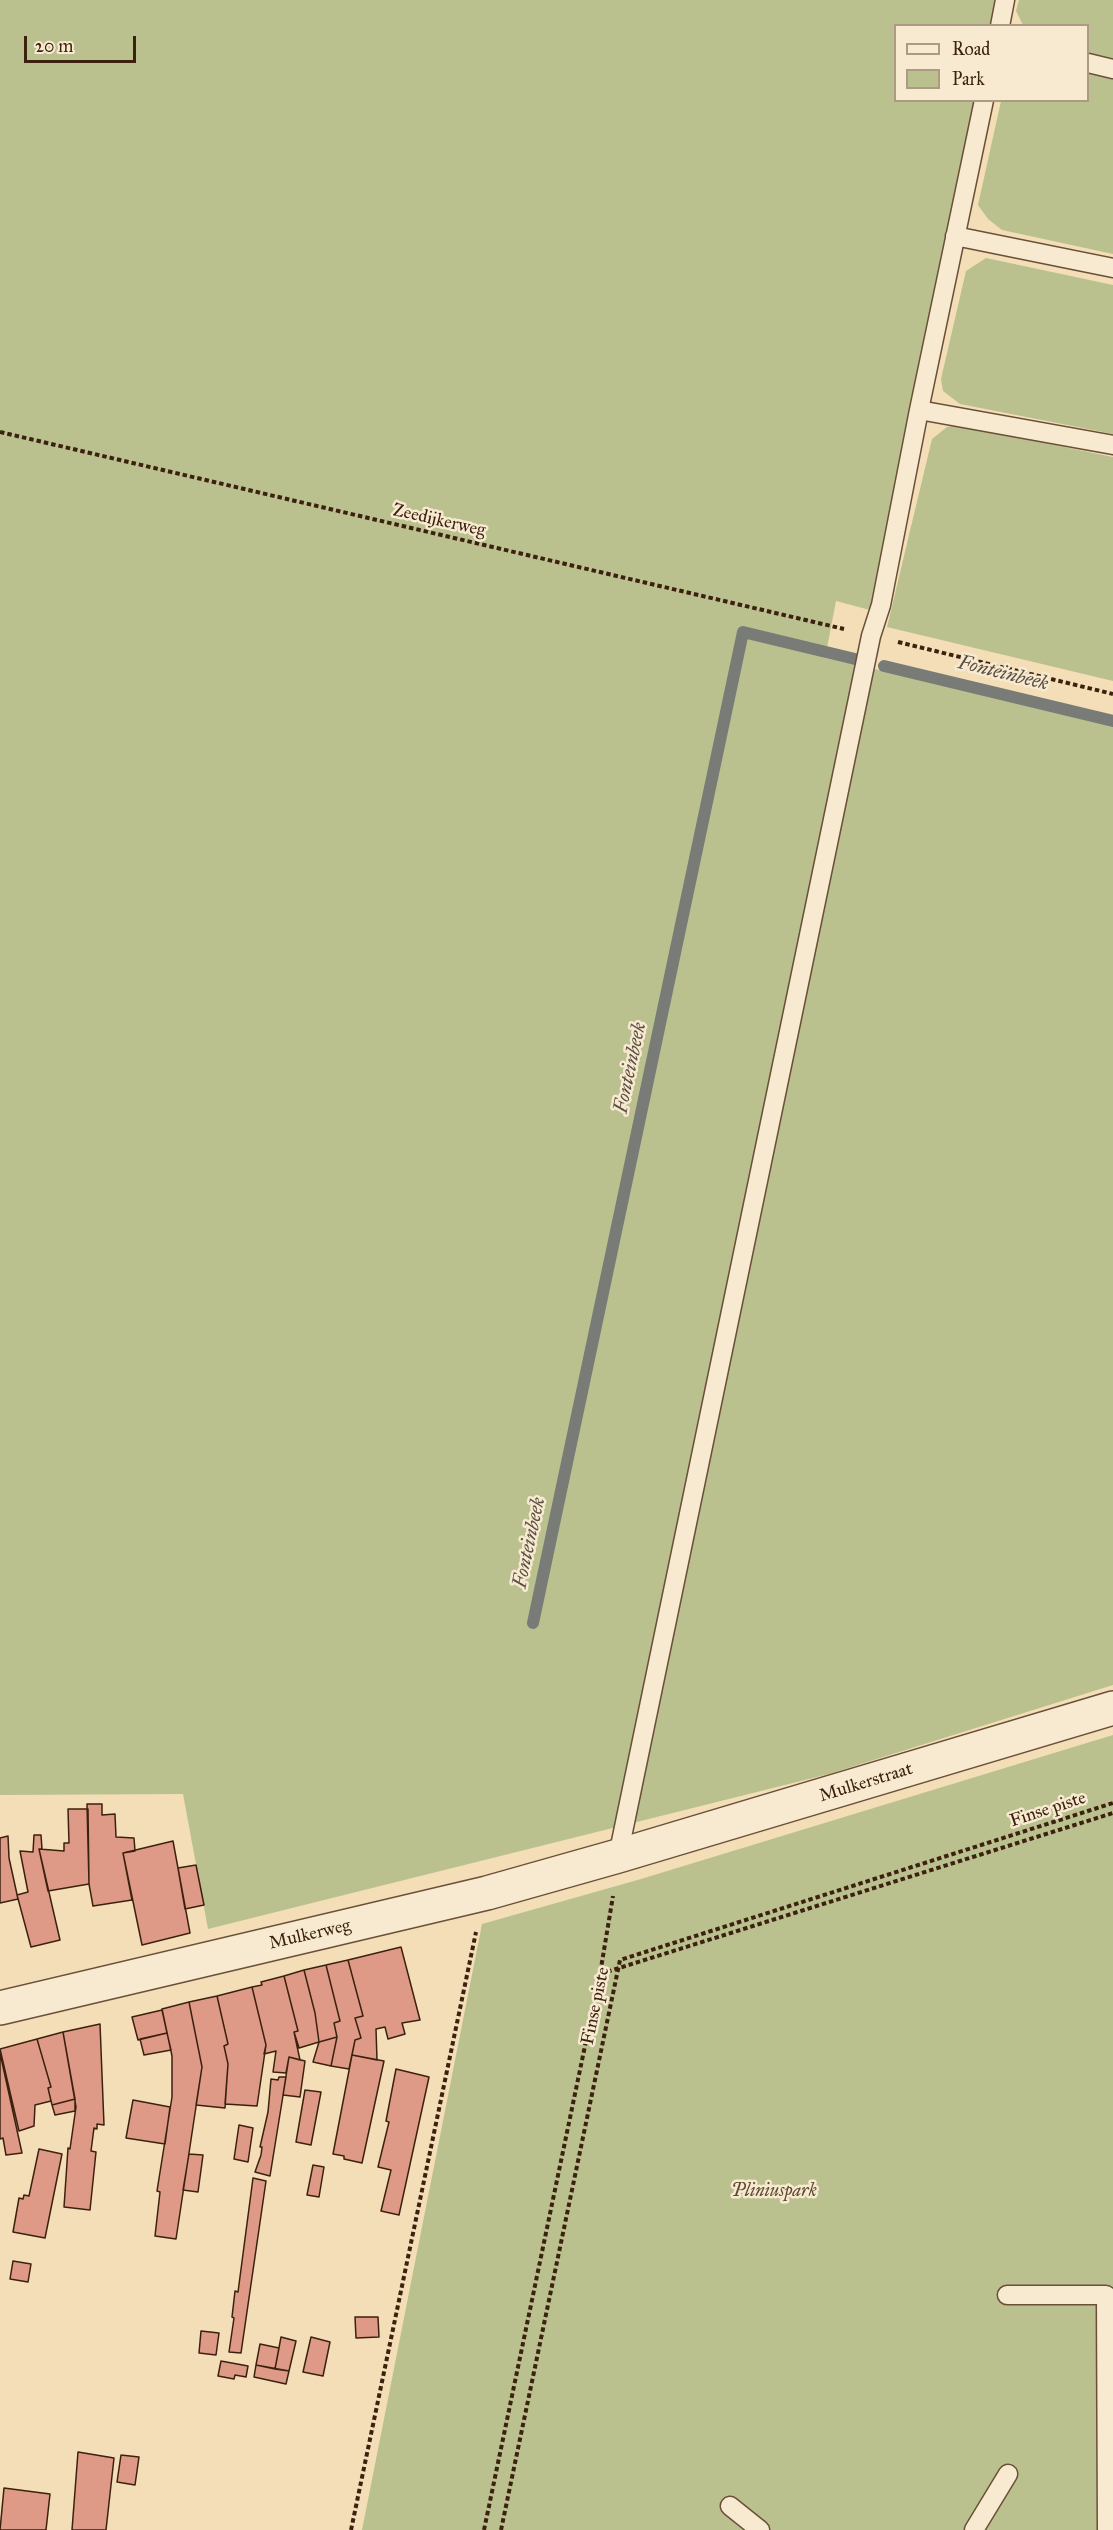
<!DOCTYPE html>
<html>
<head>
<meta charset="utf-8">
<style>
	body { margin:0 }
	#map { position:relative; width:1113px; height:2530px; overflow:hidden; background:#f3deb7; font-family:"IM FELL Great Primer",serif }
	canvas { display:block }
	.legend { position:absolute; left:894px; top:24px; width:195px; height:78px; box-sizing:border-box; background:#f7ead0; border:2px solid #ac9a83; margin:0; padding:8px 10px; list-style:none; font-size:18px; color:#3c210f }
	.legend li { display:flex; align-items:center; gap:12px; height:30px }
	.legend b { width:30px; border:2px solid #ac9a83 }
	.scale { position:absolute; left:24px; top:36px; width:112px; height:27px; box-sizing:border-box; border:3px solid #3c210f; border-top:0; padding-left:8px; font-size:18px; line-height:21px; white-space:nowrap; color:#3c210f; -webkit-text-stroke:4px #f7ead0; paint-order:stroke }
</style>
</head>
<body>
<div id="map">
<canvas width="1113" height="2530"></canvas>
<ul class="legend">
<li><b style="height:8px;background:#f7ead0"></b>Road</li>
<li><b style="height:16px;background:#bac18f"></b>Park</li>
</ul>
<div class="scale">20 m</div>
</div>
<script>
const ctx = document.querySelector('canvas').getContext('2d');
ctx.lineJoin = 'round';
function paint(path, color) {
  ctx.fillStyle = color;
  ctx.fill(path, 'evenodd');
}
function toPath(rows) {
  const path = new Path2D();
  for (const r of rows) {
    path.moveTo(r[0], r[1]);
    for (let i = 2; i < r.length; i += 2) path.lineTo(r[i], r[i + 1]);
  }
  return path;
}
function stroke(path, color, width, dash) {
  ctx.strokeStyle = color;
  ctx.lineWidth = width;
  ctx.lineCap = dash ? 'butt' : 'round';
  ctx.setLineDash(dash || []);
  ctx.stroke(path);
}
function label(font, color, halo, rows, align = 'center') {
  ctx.font = font + ' "IM FELL Great Primer",serif';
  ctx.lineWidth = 5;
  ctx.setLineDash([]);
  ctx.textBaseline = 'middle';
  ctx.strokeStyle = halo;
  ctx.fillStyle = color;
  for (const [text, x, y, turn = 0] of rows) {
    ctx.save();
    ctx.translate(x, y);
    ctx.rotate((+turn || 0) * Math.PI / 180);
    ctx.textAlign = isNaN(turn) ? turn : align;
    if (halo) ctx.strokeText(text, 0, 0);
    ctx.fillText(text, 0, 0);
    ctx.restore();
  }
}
const green = toPath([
	[0,0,997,0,992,25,896,26,896,100,976,101,870,610,836,601,825,658,1113,722,1113,1685,829,1774,208,1929,183,1794,0,1795],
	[1019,0,1113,0,1113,61,1088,55,1088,26,1023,25,1016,11],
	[1088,73,1113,79,1113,254,1002,230,988,219,978,205,1001,101,1088,100],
	[986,258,1113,285,1113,434,960,404,943,391,941,379,966,271],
	[958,425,1113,457,1113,681,887,627,932,439,947,427],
	[1113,1735,1113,2530,362,2530,482,1924,641,1879]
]);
const stream = toPath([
	[884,666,1113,721],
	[533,1623,743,632,855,659]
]);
const building = toPath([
	[87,1804,102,1804,102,1815,115,1814,116,1837,134,1838,135,1851,123,1853,132,1900,93,1906,89,1884,87,1804],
	[68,1809,88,1809,89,1884,48,1891,39,1849,64,1851,64,1843,69,1843,68,1809],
	[34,1835,41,1835,42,1849,39,1849,60,1940,31,1947,17,1895,28,1892,20,1851,33,1852,34,1835],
	[8,1836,9,1858,18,1899,0,1903,0,1838,8,1836],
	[173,1841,190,1933,142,1945,123,1853,173,1841],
	[196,1865,204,1905,185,1909,178,1868,196,1865],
	[401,1947,420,2020,402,2023,405,2034,388,2039,385,2027,376,2029,377,2060,352,2055,355,2040,361,2038,355,2018,363,2016,348,1960,401,1947],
	[348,1960,363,2016,355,2018,361,2038,355,2040,349,2069,331,2066,337,2037,334,2023,340,2021,326,1965,348,1960],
	[326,1965,340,2021,334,2023,337,2037,319,2042,315,2013,304,1970,326,1965],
	[304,1970,315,2013,319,2042,299,2048,294,2032,298,2031,284,1976,304,1970],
	[284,1976,298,2031,294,2032,300,2060,289,2057,286,2073,273,2072,276,2051,264,2054,266,2045,252,1987,262,1985,261,1982,284,1976],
	[252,1987,266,2045,257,2106,225,2104,228,2064,224,2046,228,2044,217,1996,252,1987],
	[217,1996,228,2044,224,2046,228,2064,225,2108,196,2105,202,2067,189,2002,217,1996],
	[189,2002,202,2067,176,2239,155,2236,160,2192,157,2191,172,2097,172,2056,162,2009,189,2002],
	[162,2010,167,2033,138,2040,132,2017,162,2010],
	[100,2024,104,2125,97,2124,97,2129,94,2128,91,2151,96,2152,90,2210,64,2207,68,2148,70,2149,76,2107,63,2032,100,2024],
	[63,2032,75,2099,52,2105,48,2088,51,2087,37,2039,63,2032],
	[167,2033,171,2050,144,2055,140,2039,167,2033],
	[337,2037,331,2066,313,2062,319,2042,337,2037],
	[37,2039,51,2087,48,2088,51,2101,35,2105,34,2126,19,2131,0,2049,37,2039],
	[0,2053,22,2153,6,2155,3,2138,0,2139,0,2053],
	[352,2055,384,2061,362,2163,344,2159,344,2156,333,2154,352,2055],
	[289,2057,305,2061,300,2097,283,2095,289,2057],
	[396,2069,429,2077,399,2215,381,2211,391,2170,378,2167,389,2122,386,2121,396,2069],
	[279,2077,286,2077,270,2176,255,2172,261,2155,262,2147,260,2147,268,2112,271,2079,278,2080,279,2077],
	[305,2090,321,2092,311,2145,296,2142,305,2090],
	[75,2099,75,2111,55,2115,52,2105,75,2099],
	[133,2100,170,2107,165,2144,126,2138,133,2100],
	[239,2125,253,2128,248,2162,234,2159,239,2125],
	[39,2149,62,2154,45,2238,13,2232,19,2198,23,2199,24,2195,29,2196,39,2149],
	[189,2154,203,2155,198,2192,183,2190,189,2154],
	[313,2165,324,2167,319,2197,307,2195,313,2165],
	[253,2178,266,2181,241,2353,229,2352,234,2318,232,2317,235,2291,238,2292,253,2178],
	[13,2261,31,2264,28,2282,10,2279,13,2261],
	[355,2317,378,2317,379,2337,356,2338,355,2317],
	[201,2331,219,2333,216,2355,199,2353,201,2331],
	[281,2337,296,2341,289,2371,275,2369,281,2337],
	[311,2337,330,2342,323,2376,303,2372,311,2337],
	[260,2344,279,2348,275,2369,256,2365,260,2344],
	[221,2361,248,2366,246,2377,235,2375,234,2379,218,2376,221,2361],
	[256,2365,289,2371,286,2384,254,2377,256,2365],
	[78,2452,114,2458,106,2530,72,2530,78,2452],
	[121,2455,139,2457,135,2485,117,2482,121,2455],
	[4,2488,50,2494,46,2530,0,2530,4,2488]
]);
const path = toPath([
	[0,432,844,629],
	[898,642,1113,694],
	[600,1974,1113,1813],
	[351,2530,476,1932],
	[484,2530,600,1974,613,1896],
	[501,2530,620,1960,1113,1803]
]);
const lane = toPath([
	[1000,26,1005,0],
	[1088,63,1113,69],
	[955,236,1113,268],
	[919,410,1113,445],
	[618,1856,871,636,881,605,919,410,984,100],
	[1007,2295,1106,2295,1107,2530],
	[730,2506,760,2530],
	[974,2530,1008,2474]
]);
const street = toPath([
	[0,2008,487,1893,618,1856,1113,1708]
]);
const streetNames = [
	["Zeedijkerweg",439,521,13],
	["Mulkerstraat",866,1783,-17],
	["Finse piste",1048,1810,-18],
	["Mulkerweg",310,1935,-13],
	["Finse piste",596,2006,-78]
];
const parkNames = [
	["Pliniuspark",774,2192]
];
const waterNames = [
	["Fonteinbeek",1003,674,14],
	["Fonteinbeek",631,1068,-78],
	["Fonteinbeek",530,1543,-78]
];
paint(green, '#bac18f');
stroke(stream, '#797c76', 12);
paint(building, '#de9a87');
stroke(building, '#3c210f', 1.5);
stroke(lane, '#6a5039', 21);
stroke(street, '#6a5039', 36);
stroke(path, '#3c210f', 4, [4.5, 3]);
stroke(lane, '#f7ead0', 18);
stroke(street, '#f7ead0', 33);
label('18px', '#3c210f', '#f7ead0', streetNames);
label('italic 18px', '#5c492f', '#f7ead0', parkNames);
label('italic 20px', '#5a4f42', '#f7ead0', waterNames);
</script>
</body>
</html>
